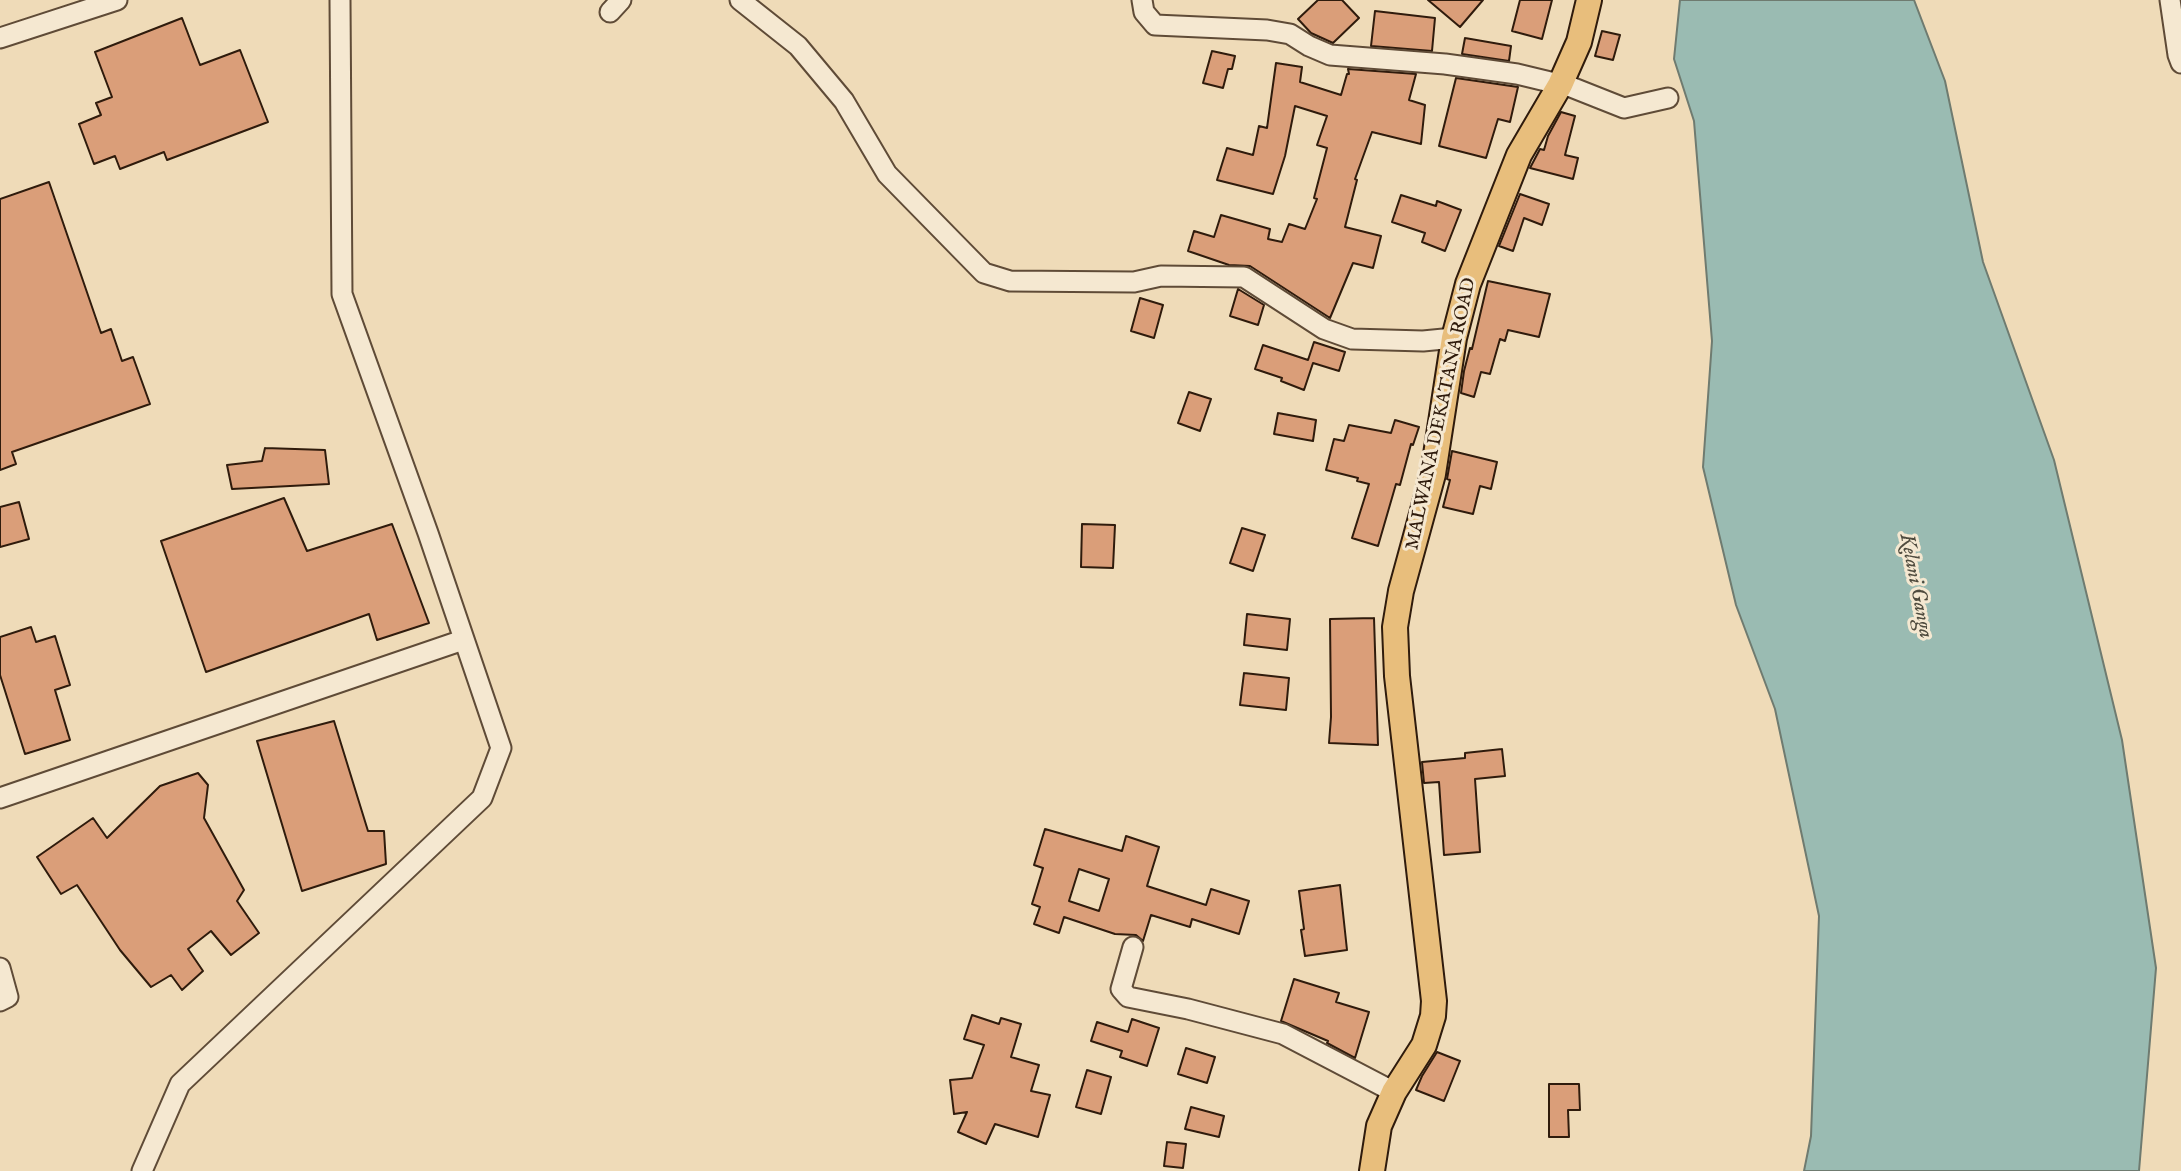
<!DOCTYPE html>
<html>
<head>
<meta charset="utf-8">
<style>
	body { margin:0 }
	canvas { display:block; background:#efdbb8 }
</style>
</head>
<body>
<canvas width="2181" height="1171"></canvas>
<script>
const ctx = document.querySelector('canvas').getContext('2d');
ctx.lineJoin = 'round';
function paint(path, color) {
  ctx.fillStyle = color;
  ctx.fill(path, 'evenodd');
}
function toPath(rows) {
  const path = new Path2D();
  for (const r of rows) {
    path.moveTo(r[0], r[1]);
    for (let i = 2; i < r.length; i += 2) path.lineTo(r[i], r[i + 1]);
  }
  return path;
}
function stroke(path, color, width, dash) {
  ctx.strokeStyle = color;
  ctx.lineWidth = width;
  ctx.lineCap = dash ? 'butt' : 'round';
  ctx.setLineDash(dash || []);
  ctx.stroke(path);
}
function label(font, color, halo, rows, align = 'center') {
  ctx.font = font + ' "IM FELL English",serif';
  ctx.lineWidth = 6;
  ctx.setLineDash([]);
  ctx.textBaseline = 'middle';
  ctx.strokeStyle = halo;
  ctx.fillStyle = color;
  for (const [text, x, y, turn = 0] of rows) {
    ctx.save();
    ctx.translate(x, y);
    ctx.rotate((+turn || 0) * Math.PI / 180);
    ctx.textAlign = isNaN(turn) ? turn : align;
    if (halo) ctx.strokeText(text, 0, 0);
    ctx.fillText(text, 0, 0);
    ctx.restore();
  }
}
const water = toPath([
	[1680,0,1914,0,1945,81,1983,262,2054,460,2122,740,2156,968,2139,1171,1804,1171,1811,1136,1819,916,1775,709,1736,605,1703,467,1712,341,1694,121,1674,59,1680,0]
]);
const building = toPath([
	[1318,0,1342,0,1359,18,1333,43,1311,33,1298,19,1318,0],
	[1428,0,1483,0,1460,27,1428,0],
	[1520,0,1552,0,1542,39,1512,31,1520,0],
	[1375,11,1435,18,1432,51,1371,46,1375,11],
	[182,18,200,65,240,50,268,122,167,160,164,152,120,169,115,156,94,164,79,124,101,115,96,103,112,97,95,52,182,18],
	[1602,31,1620,35,1613,60,1595,56,1602,31],
	[1465,38,1511,46,1509,61,1462,54,1465,38],
	[1212,51,1235,56,1232,69,1228,69,1223,88,1203,83,1212,51],
	[1276,63,1302,67,1300,82,1341,95,1347,74,1349,74,1348,69,1416,74,1409,100,1425,105,1421,144,1372,132,1355,179,1357,180,1345,227,1381,236,1373,268,1353,263,1330,318,1250,266,1229,265,1188,251,1194,231,1214,237,1221,215,1270,229,1268,239,1282,242,1289,224,1305,229,1317,199,1314,198,1327,148,1317,145,1327,116,1295,106,1285,156,1273,194,1217,180,1227,148,1253,155,1259,126,1267,128,1276,63],
	[1456,78,1518,87,1510,122,1498,119,1486,158,1439,146,1456,78],
	[1561,112,1575,116,1565,155,1578,158,1573,179,1530,168,1540,149,1544,150,1548,136,1561,112],
	[49,182,101,333,111,329,122,361,133,357,150,404,12,452,16,464,0,470,0,199,49,182],
	[1520,194,1549,204,1542,225,1524,218,1513,251,1499,246,1520,194],
	[1401,195,1436,206,1437,201,1461,210,1445,251,1422,242,1425,233,1392,222,1401,195],
	[1488,281,1550,294,1539,337,1508,330,1505,341,1500,339,1490,374,1481,372,1474,397,1461,393,1464,371,1470,348,1472,349,1488,281],
	[1238,289,1264,305,1258,325,1230,316,1238,289],
	[1140,298,1163,305,1154,338,1131,331,1140,298],
	[1314,342,1345,352,1339,371,1313,363,1304,390,1281,381,1282,378,1255,369,1263,345,1308,360,1314,342],
	[1189,392,1211,399,1200,431,1178,423,1189,392],
	[1278,413,1316,420,1313,441,1274,434,1278,413],
	[1395,420,1419,427,1413,445,1411,444,1400,485,1396,484,1378,546,1352,538,1369,484,1357,481,1358,478,1326,470,1334,439,1344,441,1349,425,1391,433,1395,420],
	[265,448,325,450,329,484,232,489,227,465,262,461,265,448],
	[1452,451,1497,462,1491,489,1480,486,1473,514,1443,507,1450,480,1447,479,1452,451],
	[284,498,307,551,392,524,429,623,377,640,369,614,206,672,161,541,284,498],
	[19,502,29,539,0,547,0,507,19,502],
	[1082,524,1115,525,1113,568,1081,567,1082,524],
	[1242,528,1265,535,1253,571,1230,563,1242,528],
	[1247,614,1290,619,1287,650,1244,645,1247,614],
	[1374,618,1378,745,1329,743,1331,717,1330,619,1374,618],
	[31,627,36,642,55,636,70,685,55,690,70,740,25,754,0,675,0,637,31,627],
	[1244,673,1289,678,1286,710,1240,705,1244,673],
	[334,721,368,831,384,831,386,864,302,891,257,741,334,721],
	[1502,749,1505,776,1475,779,1480,852,1444,855,1439,782,1424,783,1422,762,1465,758,1465,753,1502,749],
	[198,773,208,785,204,818,244,890,237,901,259,933,231,955,211,931,188,949,203,971,182,990,171,975,151,987,120,950,77,885,61,894,37,857,93,818,107,838,160,786,198,773],
	[1045,829,1122,851,1126,836,1159,847,1147,886,1206,905,1211,889,1249,901,1239,934,1192,919,1190,927,1151,915,1143,941,1136,935,1115,934,1064,917,1059,933,1034,924,1040,907,1032,904,1043,868,1034,865,1045,829],
	[1079,869,1109,879,1099,911,1069,901,1079,869],
	[1340,885,1347,950,1305,956,1301,930,1304,929,1299,891,1340,885],
	[1294,979,1339,993,1336,1002,1369,1012,1355,1058,1327,1043,1328,1041,1281,1021,1294,979],
	[972,1015,999,1024,1001,1018,1021,1024,1011,1057,1039,1065,1031,1091,1050,1095,1038,1137,995,1124,986,1144,958,1132,967,1112,954,1114,950,1080,972,1078,984,1045,964,1039,972,1015],
	[1132,1019,1159,1028,1147,1066,1120,1057,1122,1051,1091,1041,1097,1022,1128,1032,1132,1019],
	[1186,1048,1215,1057,1207,1083,1178,1074,1186,1048],
	[1437,1052,1460,1061,1444,1101,1416,1090,1422,1076,1437,1052],
	[1087,1070,1111,1077,1101,1114,1076,1107,1087,1070],
	[1549,1084,1579,1084,1580,1110,1568,1110,1569,1137,1549,1137,1549,1084],
	[1191,1107,1224,1116,1219,1137,1185,1129,1191,1107],
	[1167,1142,1186,1144,1183,1168,1164,1166,1167,1142]
]);
const minor = toPath([
	[740,0,798,46,844,101,887,174,984,273,1010,281,1134,282,1161,276,1244,277,1324,329,1352,339,1423,341,1454,338],
	[1142,0,1144,12,1155,25,1267,30,1290,34,1309,46,1330,55,1445,64,1517,74,1571,87,1624,108,1668,98],
	[2170,0,2178,55,2181,63],
	[610,12,621,0],
	[0,38,117,0],
	[0,798,463,640],
	[1133,947,1121,989,1128,997,1188,1009,1283,1034,1394,1092],
	[0,968,8,997,0,1001],
	[142,1171,180,1084,482,798,501,748,428,533,342,294,340,0]
]);
const major = toPath([
	[1372,1171,1379,1126,1394,1092,1424,1045,1433,1016,1434,1001,1397,676,1395,627,1401,591,1433,474,1454,338,1468,284,1519,155,1560,85,1579,42,1589,0]
]);
const streetNames = [
	["MALWANA DEKATANA ROAD",1442,414,-78]
];
const waterNames = [
	["Kelani Ganga",1915,586,79]
];
paint(water, '#9abbb2');
stroke(water, '#6f7b70', 2);
paint(building, '#da9e79');
stroke(building, '#2f1b0c', 2);
stroke(minor, '#5f4b37', 23);
stroke(major, '#2f1b0c', 28);
stroke(minor, '#f5e8d1', 19);
stroke(major, '#e8be7c', 24);
label('19px', '#2f1b0c', '#f5e8d1', streetNames);
label('italic 21px', '#4f4b3e', '#f5e8d1', waterNames);
</script>
</body>
</html>
